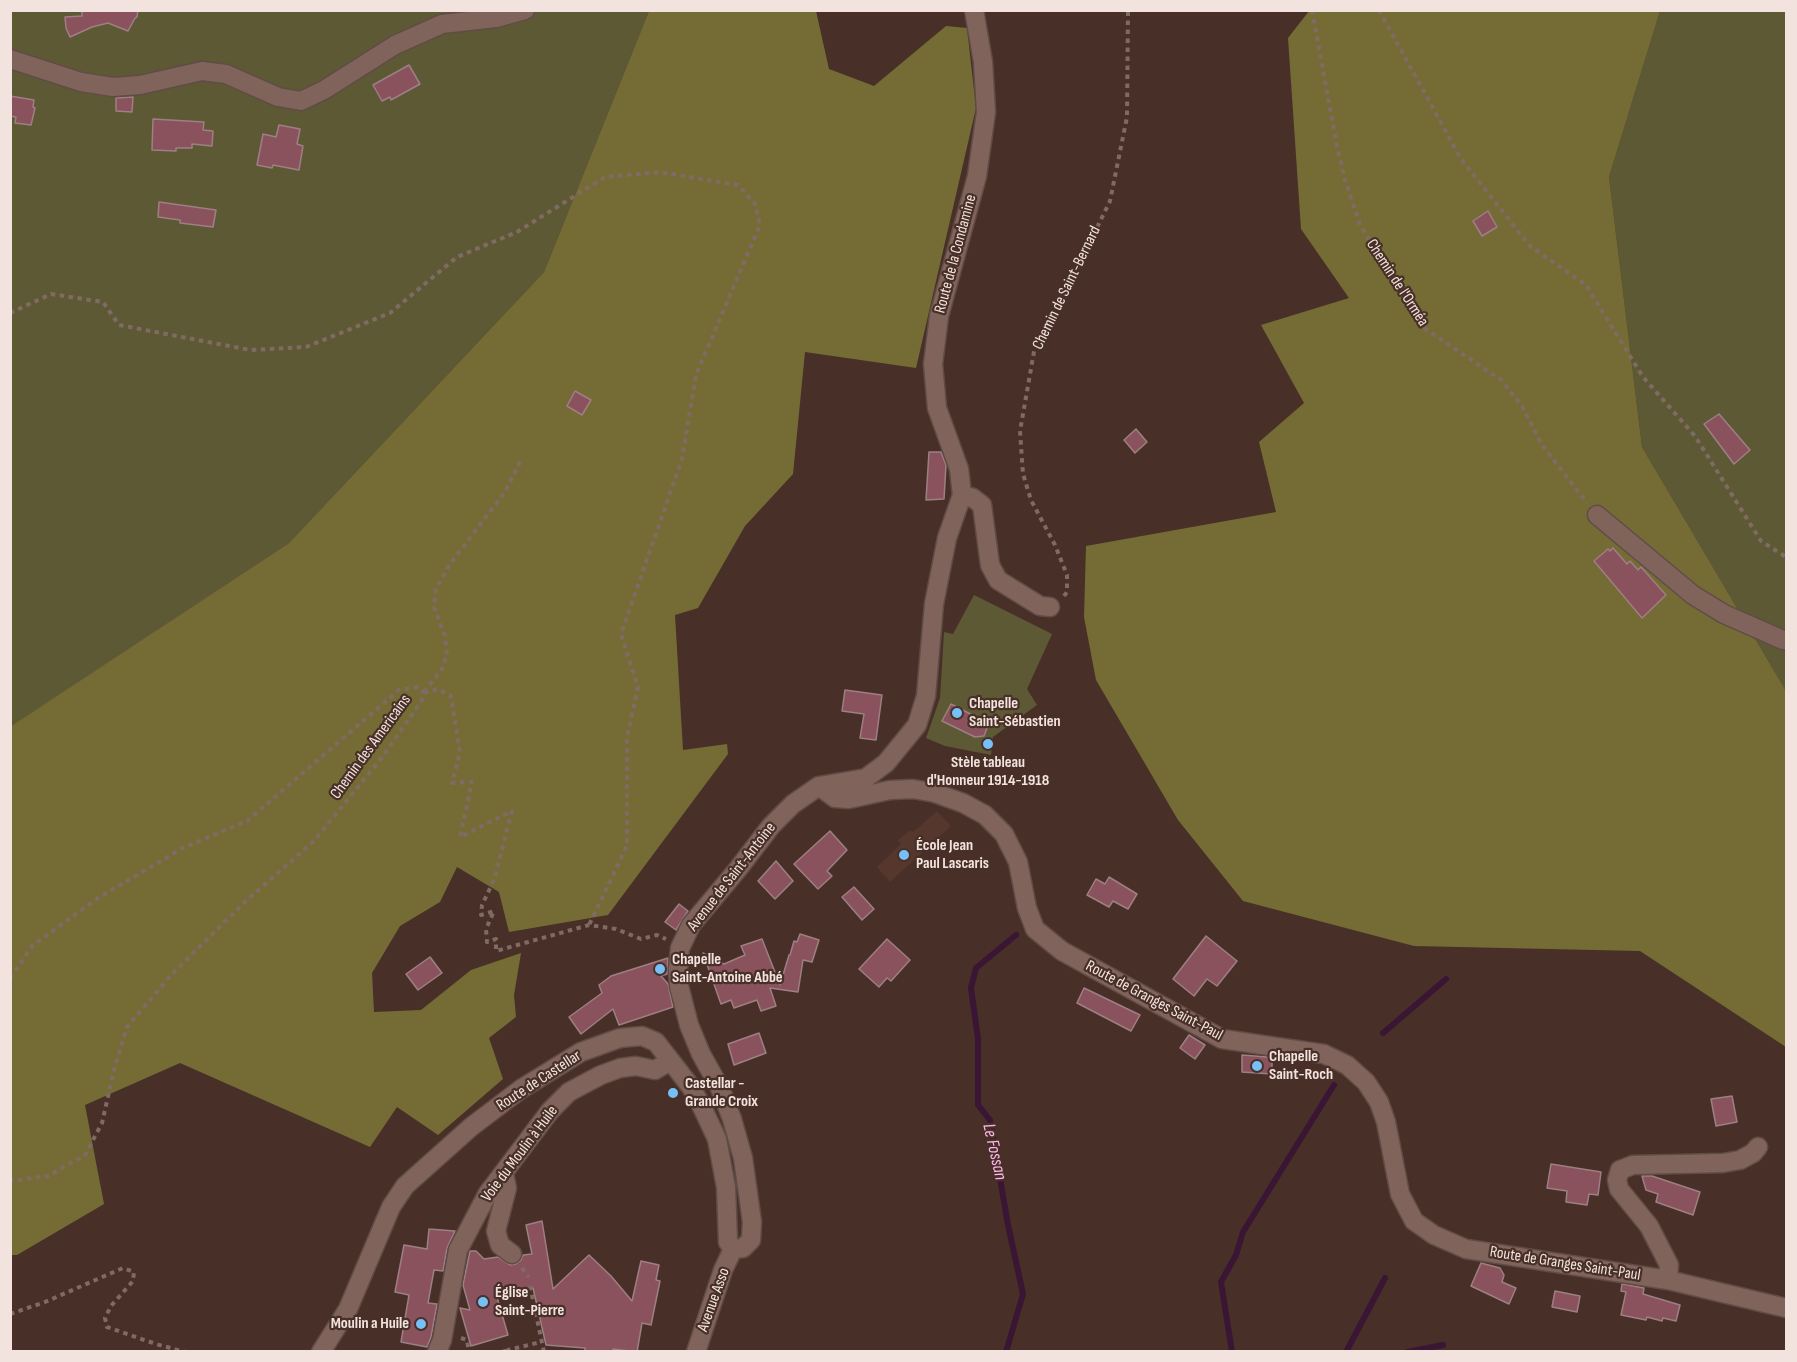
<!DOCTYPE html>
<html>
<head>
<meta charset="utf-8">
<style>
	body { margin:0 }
	#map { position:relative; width:1797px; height:1362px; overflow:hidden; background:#483028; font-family:"Sofia Sans Condensed",sans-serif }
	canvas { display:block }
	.frame { position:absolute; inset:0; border:12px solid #f3e3de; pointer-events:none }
</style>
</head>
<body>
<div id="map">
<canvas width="1797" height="1362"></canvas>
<div class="frame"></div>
</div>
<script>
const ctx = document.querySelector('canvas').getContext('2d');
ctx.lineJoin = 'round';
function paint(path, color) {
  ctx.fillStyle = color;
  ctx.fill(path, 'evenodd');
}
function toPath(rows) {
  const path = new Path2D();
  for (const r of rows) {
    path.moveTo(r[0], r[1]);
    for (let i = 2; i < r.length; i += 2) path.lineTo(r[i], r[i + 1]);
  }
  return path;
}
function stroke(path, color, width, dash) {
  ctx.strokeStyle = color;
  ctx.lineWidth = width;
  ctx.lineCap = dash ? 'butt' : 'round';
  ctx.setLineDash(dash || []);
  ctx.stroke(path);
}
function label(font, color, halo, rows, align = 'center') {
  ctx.font = font + ' "Sofia Sans Condensed",sans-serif';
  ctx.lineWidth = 4.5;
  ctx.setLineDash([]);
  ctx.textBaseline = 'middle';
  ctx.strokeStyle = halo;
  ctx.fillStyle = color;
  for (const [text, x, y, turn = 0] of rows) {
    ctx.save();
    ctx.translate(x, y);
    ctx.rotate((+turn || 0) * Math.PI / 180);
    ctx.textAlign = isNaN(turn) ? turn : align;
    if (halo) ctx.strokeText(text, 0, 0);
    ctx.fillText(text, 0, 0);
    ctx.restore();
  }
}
const built = toPath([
	[937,811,951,826,890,882,877,867,901,844,898,840,910,830,913,832]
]);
const green = toPath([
	[11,11,649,11,544,272,289,543,11,727],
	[1660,11,1786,11,1786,691,1642,447,1609,177],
	[974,595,1052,634,1027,689,1037,705,993,737,991,755,945,746,926,738,940,698,944,632,953,634]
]);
const forest = toPath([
	[649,11,816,11,829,69,874,86,946,26,967,28,976,108,916,368,805,352,793,474,745,526,698,608,675,615,683,750,727,744,728,754,608,915,509,932,499,892,457,867,440,902,400,926,372,973,374,1012,421,1010,471,970,521,953,514,995,516,1017,489,1038,503,1079,438,1135,397,1107,370,1147,180,1063,85,1105,104,1204,17,1255,11,1255,10,727,289,543,544,272],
	[1309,11,1660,11,1609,177,1642,447,1786,691,1786,1047,1640,951,1414,946,1243,901,1178,820,1096,680,1084,617,1086,546,1276,512,1259,442,1304,403,1261,325,1349,298,1301,229,1288,38]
]);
const stream = toPath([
	[1383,1033,1446,979],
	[1006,1352,1023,1294,1008,1225,990,1120,978,1105,978,1039,971,988,976,968,1016,935],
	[1232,1352,1221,1282,1236,1255,1243,1232,1334,1085],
	[1346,1352,1385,1278],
	[1407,1352,1443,1345]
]);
const building = toPath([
	[78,10,138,10,137,17,135,18,128,31,108,23,92,27,70,37,66,28,65,17,82,16,82,12,78,10],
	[409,65,420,84,391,100,390,97,382,101,373,85,409,65],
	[10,96,34,100,33,107,35,108,31,125,15,123,16,117,10,116,10,96],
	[133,97,132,112,116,111,116,98,133,97],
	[153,119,204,122,203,130,213,131,212,146,192,144,192,148,176,148,176,151,152,150,153,119],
	[279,125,300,129,297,144,303,146,299,170,273,165,272,168,257,165,263,134,276,137,279,125],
	[159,202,216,210,213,227,180,223,180,220,158,217,159,202],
	[1488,211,1497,227,1482,236,1473,221,1488,211],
	[575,391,591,400,582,415,567,406,575,391],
	[1719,414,1750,450,1734,464,1704,424,1719,414],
	[1136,429,1147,442,1135,453,1124,440,1136,429],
	[929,452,941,452,946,465,944,499,926,500,929,452],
	[1613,548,1627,564,1630,561,1638,570,1641,567,1666,595,1642,618,1594,561,1608,549,1610,551,1613,548],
	[845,690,882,695,876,740,860,738,864,714,842,711,845,690],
	[951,704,984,721,987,728,984,736,975,737,942,721,951,704],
	[830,831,847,850,827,871,832,876,818,889,794,864,830,831],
	[776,861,793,881,775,899,758,881,776,861],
	[1109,877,1137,894,1128,909,1113,901,1109,907,1087,895,1096,879,1105,884,1109,877],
	[854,887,874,909,862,920,842,897,854,887],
	[679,904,688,911,676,930,665,922,679,904],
	[800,934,819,940,812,962,803,960,798,992,770,988,776,1006,761,1011,757,1000,734,1008,731,1000,721,1004,703,953,724,964,745,955,741,946,762,939,780,985,789,955,790,955,794,941,797,942,800,934],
	[1206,936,1237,961,1217,986,1207,979,1194,996,1173,979,1206,936],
	[887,939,910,960,891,981,887,978,879,987,859,969,887,939],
	[430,957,442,973,418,990,406,974,430,957],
	[668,958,667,974,661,976,668,984,673,1007,619,1025,613,1009,581,1034,569,1017,602,993,599,985,611,976,668,958],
	[1084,988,1140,1015,1131,1031,1077,1003,1084,988],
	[759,1033,766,1053,734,1065,728,1044,759,1033],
	[1189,1035,1205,1045,1195,1059,1180,1048,1189,1035],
	[1242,1055,1267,1057,1272,1062,1272,1074,1242,1072,1242,1055],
	[1732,1096,1737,1122,1716,1126,1711,1099,1732,1096],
	[1551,1164,1601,1172,1598,1195,1589,1194,1587,1205,1566,1202,1567,1191,1547,1188,1551,1164],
	[1642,1176,1652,1176,1700,1192,1693,1215,1656,1202,1658,1194,1646,1190,1642,1176],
	[542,1221,553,1289,589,1255,611,1276,632,1301,641,1261,659,1265,656,1280,660,1281,651,1325,642,1323,637,1352,613,1349,614,1352,585,1352,585,1348,546,1345,533,1288,497,1297,508,1335,471,1346,460,1308,470,1310,463,1285,470,1251,476,1251,484,1259,498,1257,510,1265,516,1264,521,1260,523,1255,532,1254,526,1225,542,1221],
	[429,1229,455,1231,447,1248,443,1271,434,1270,428,1303,437,1304,431,1337,427,1347,401,1342,409,1295,395,1292,404,1245,427,1249,429,1229],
	[1481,1263,1500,1268,1504,1275,1502,1282,1516,1288,1509,1304,1471,1286,1481,1263],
	[1622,1284,1644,1288,1643,1294,1680,1305,1676,1321,1663,1318,1662,1321,1647,1317,1646,1320,1621,1315,1626,1292,1621,1291,1622,1284],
	[1555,1291,1580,1296,1577,1312,1552,1307,1555,1291]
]);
const path = toPath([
	[1312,10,1336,141,1345,180,1360,225,1424,328,1501,380,1522,406,1542,445,1587,503],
	[1379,10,1461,159,1530,246,1586,285,1643,377,1695,436,1761,541,1786,557],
	[10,202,12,202],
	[10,313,51,294,103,302,119,325,250,350,306,347,390,313,457,257,517,232,605,177,659,172,738,185,755,204,760,225,696,375,682,459,621,634,638,687,627,737,627,846,589,925],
	[1064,596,1067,592,1067,575,1055,545,1031,500,1023,474,1020,431,1035,346,1069,285,1110,201,1127,117,1128,10],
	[424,692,442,669,447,655,445,636,434,607,436,588,450,564,505,492,522,458],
	[424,693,438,689,451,696,460,752,452,783,472,782,460,837,512,811,494,880,482,905,481,915,494,911,486,929,487,942,496,939,496,951,589,925,616,929,641,939,657,935,666,939],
	[10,978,33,945,98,898,183,848,247,821,399,690,418,687,424,693,422,700,383,756,314,841,247,900,171,975,127,1027,114,1070,102,1123,85,1155,48,1176,10,1181],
	[522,1268,529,1277],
	[530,1286,544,1352],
	[10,1314,45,1302,123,1268,134,1272,133,1281,111,1306,105,1318,107,1327,156,1344,185,1352],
	[461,1338,467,1340,469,1352],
	[397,1352,404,1352],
	[502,1352,508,1350],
	[508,1352,508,1350,541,1342]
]);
const minor = toPath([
	[10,59,81,82,113,87,140,85,202,71,226,74,278,97,301,101,324,90,395,45,442,24,496,18,525,10],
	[962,495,973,498,982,505,990,565,998,580,1040,606,1050,607],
	[1597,515,1693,595,1724,614,1783,640,1786,640],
	[819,786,835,798,849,799,890,790,913,789,935,793,963,803,985,815,1004,834,1018,862,1027,908,1035,929,1062,951,1222,1039,1324,1054,1347,1065,1366,1082,1379,1102,1386,1122,1400,1194,1414,1221,1434,1235,1466,1249,1668,1280,1786,1308],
	[504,1174,507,1188,496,1231,500,1245,512,1254],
	[733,1249,743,1248,751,1240,752,1222,743,1158,732,1119,720,1088,701,1054,689,1025,679,986,678,969,680,948,691,925,738,869,771,826,793,804,819,786,866,778,886,763,917,725,926,696,934,604,947,538,962,495,959,469,937,408,933,364,939,316,977,176,986,112,983,62,974,10],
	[1668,1280,1669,1265,1649,1226,1619,1189,1617,1180,1620,1170,1633,1165,1723,1163,1740,1160,1753,1153,1758,1147],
	[321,1352,348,1309,391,1207,405,1186,471,1127,521,1089,581,1052,620,1038,642,1036,656,1042,691,1087,702,1107,717,1139,726,1187,728,1242,733,1249],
	[437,1352,442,1340,458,1250,488,1193,550,1111,569,1092,601,1075,620,1068,636,1066,655,1070,670,1061],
	[696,1352,723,1270,733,1249]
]);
const markers = [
	[957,713,6,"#76c0f7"],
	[988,744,6,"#76c0f7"],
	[904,855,6,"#76c0f7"],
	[660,969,6,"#76c0f7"],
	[1257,1066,6,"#76c0f7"],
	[673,1093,6,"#76c0f7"],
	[483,1302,6,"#76c0f7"],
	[421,1324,6,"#76c0f7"]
];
const streetNames = [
	["Route de la Condamine",956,254,-75],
	["Chemin de l'Orméa",1397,283,57],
	["Chemin de Saint-Bernard",1067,288,-64],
	["Chemin des Americains",371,747,-54],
	["Avenue de Saint-Antoine",732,877,-52],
	["Route de Granges Saint-Paul",1154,1001,28],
	["Route de Castellar",539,1081,-33],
	["Voie du Moulin à Huile",520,1154,-53],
	["Route de Granges Saint-Paul",1565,1264,9],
	["Avenue Asso",714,1300,-70]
];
const poiNames = [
	["Chapelle",969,704],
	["Saint-Sébastien",969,722],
	["Stèle tableau",988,763,"center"],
	["d'Honneur 1914-1918",988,781,"center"],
	["École Jean",916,846],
	["Paul Lascaris",916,864],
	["Chapelle",672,960],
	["Saint-Antoine Abbé",672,978],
	["Chapelle",1269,1057],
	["Saint-Roch",1269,1075],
	["Castellar -",685,1084],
	["Grande Croix",685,1102],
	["Église",495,1293],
	["Saint-Pierre",495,1311],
	["Moulin a Huile",409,1324,"right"]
];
const waterNames = [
	["Le Fossan",994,1152,77]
];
paint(built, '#56372e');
paint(green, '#5e5935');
paint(forest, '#756c35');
stroke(stream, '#3b1534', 6);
paint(building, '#8a525d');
stroke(building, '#9d7f84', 1.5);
stroke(minor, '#604c46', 21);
stroke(path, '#806b64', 4, [4.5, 4.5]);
stroke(minor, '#80645c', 18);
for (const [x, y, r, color] of markers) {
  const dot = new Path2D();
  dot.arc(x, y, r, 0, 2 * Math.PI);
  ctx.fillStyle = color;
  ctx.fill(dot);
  stroke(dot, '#483028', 2);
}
label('16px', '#f3e3de', '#483028', streetNames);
label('bold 16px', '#f3e3de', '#483028', poiNames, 'left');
label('italic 18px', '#fcb6ea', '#483028', waterNames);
</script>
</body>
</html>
